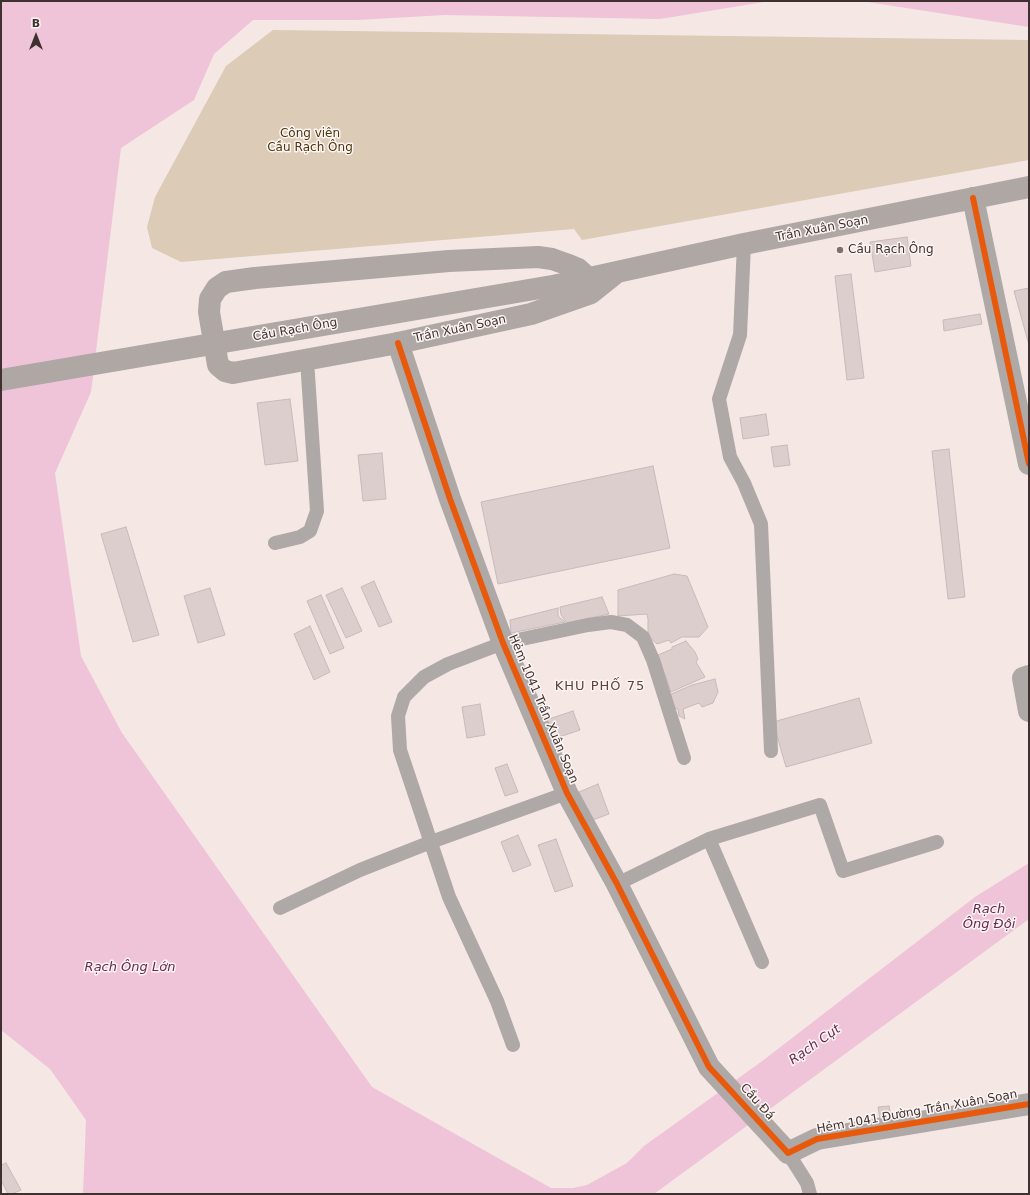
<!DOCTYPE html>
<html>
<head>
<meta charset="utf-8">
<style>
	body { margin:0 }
	#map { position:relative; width:1030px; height:1195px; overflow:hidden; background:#f5e7e4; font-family:"DejaVu Sans",sans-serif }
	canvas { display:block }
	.frame { position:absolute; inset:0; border:2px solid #3e312f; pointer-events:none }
	.north { position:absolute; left:16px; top:16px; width:40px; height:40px; -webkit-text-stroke:3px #fcf5f3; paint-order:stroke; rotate:0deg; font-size:11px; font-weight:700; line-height:16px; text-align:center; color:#3e312f }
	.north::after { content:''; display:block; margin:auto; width:14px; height:18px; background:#3e312f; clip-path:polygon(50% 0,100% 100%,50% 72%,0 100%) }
</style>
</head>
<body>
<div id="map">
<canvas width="1030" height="1195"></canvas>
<div class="frame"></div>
<div class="north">B</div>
</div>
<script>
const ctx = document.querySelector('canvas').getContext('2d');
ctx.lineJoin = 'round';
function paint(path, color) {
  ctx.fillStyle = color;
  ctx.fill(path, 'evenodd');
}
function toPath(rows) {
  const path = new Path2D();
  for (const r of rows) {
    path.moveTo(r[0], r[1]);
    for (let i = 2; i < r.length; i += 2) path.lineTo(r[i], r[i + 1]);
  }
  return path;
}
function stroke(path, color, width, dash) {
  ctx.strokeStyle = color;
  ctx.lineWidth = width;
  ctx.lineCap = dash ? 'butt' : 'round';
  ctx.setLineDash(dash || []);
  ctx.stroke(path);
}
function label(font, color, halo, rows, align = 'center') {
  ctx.font = font + ' "DejaVu Sans",sans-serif';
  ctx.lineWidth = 3;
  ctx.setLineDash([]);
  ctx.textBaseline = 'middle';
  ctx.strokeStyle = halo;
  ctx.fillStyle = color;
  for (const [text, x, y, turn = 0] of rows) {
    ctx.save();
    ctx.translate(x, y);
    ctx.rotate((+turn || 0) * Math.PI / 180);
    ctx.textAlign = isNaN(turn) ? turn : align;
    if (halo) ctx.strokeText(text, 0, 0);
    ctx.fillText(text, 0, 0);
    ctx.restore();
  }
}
const green = toPath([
	[273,30,1029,40,1029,160,582,240,574,229,181,262,152,248,147,227,155,197,226,66]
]);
const water = toPath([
	[1,1,770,1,660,19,445,15,357,20,253,20,214,54,194,100,121,148,91,392,55,473,81,656,122,733,372,1087,551,1188,573,1188,587,1185,627,1163,644,1146,761,1062,975,897,1029,863,1029,919,654,1194,83,1194,86,1120,50,1069,1,1030],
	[861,1,1029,1,1029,27]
]);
const building = toPath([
	[907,237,911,266,875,272,870,242,907,237],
	[851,274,864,378,847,380,835,276,851,274],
	[1029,288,1029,345,1014,291,1029,288],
	[980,314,982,324,944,331,943,320,980,314],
	[290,399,298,461,265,465,257,403,290,399],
	[766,414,769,435,743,439,740,418,766,414],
	[787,445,790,465,774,467,771,447,787,445],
	[949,449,965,597,948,599,932,451,949,449],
	[382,453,386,499,363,501,358,455,382,453],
	[653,466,670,548,498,584,481,502,653,466],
	[126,527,159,635,133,642,101,534,126,527],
	[674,574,687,576,708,627,699,637,682,637,671,643,669,640,657,644,648,636,648,619,647,614,618,616,618,590,674,574],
	[374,581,392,622,379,627,361,587,374,581],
	[210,588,225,635,198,643,184,596,210,588],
	[342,588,362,631,346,638,326,595,342,588],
	[321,595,344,648,330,654,307,601,321,595],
	[602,597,609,614,567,623,561,615,560,607,602,597],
	[558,608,558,616,565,622,511,633,510,620,558,608],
	[310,626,330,672,314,680,294,634,310,626],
	[686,641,695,652,698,659,696,662,705,677,671,692,658,655,672,649,672,647,686,641],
	[715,679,718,692,713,703,702,707,699,703,683,709,685,719,679,716,678,709,672,708,669,695,692,685,715,679],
	[859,698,872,743,786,767,773,722,859,698],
	[480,704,485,735,467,738,462,707,480,704],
	[573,711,580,730,550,740,543,721,573,711],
	[507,764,518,792,505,796,495,768,507,764],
	[598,784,609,814,590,821,579,792,598,784],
	[518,835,531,865,513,872,501,842,518,835],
	[556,839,573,886,555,892,538,845,556,839],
	[889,1106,892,1124,881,1126,878,1107,889,1106],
	[6,1163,21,1190,12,1194,8,1194,1,1180,1,1165,6,1163]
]);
const lane = toPath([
	[744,244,740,335,719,399,730,457,744,483,761,524,771,751],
	[275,543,300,537,310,531,317,511,307,360],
	[709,839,762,962],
	[617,884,709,839,820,805,843,871,937,842],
	[280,908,360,870,431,842,567,793],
	[513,1045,497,1001,449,897,400,750,398,716,404,697,424,677,448,664,503,643,588,625,611,622,627,625,643,637,653,660,684,758],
	[788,1153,807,1183,810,1194]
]);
const street = toPath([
	[973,198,1029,464],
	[398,343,450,499,503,643,567,793,617,884,709,1067,788,1153,817,1139,1029,1104],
	[1029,676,1023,678,1029,711]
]);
const secondary = toPath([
	[589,279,578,269,566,264,552,259,538,257,449,261,255,278,226,282,217,288,210,299,209,312,218,365,225,371,233,373,398,343,531,314,591,293,616,273],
	[558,285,744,244,1029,187]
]);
const secondaryBridge = toPath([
	[1,380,558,285]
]);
const cycleway = toPath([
	[973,198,1029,464],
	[398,343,450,499,503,643,567,793,617,884,709,1067,788,1153,817,1139,1029,1104]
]);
const markers = [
	[840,250,4,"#7e716e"]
];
const parkNames = [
	["Công viên",310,134],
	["Cầu Rạch Ông",310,148]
];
const streetNames = [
	["Trần Xuân Soạn",822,229,-11],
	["Trần Xuân Soạn",460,329,-12],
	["Cầu Rạch Ông",295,330,-10],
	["Hẻm 1041 Trần Xuân Soạn",543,709,67],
	["Cầu Đá",757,1102,48],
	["Hẻm 1041 Đường Trần Xuân Soạn",917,1112,-10]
];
const poiNames = [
	["Cầu Rạch Ông",848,250]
];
const neighbourhoodNames = [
	["KHU PHỐ 75",600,687]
];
const waterNames = [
	["Rạch",989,910],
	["Ông Đội",989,925],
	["Rạch Ông Lớn",130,968],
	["Rạch Cụt",815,1045,-35]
];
paint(green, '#dccbb6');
paint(water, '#efc3d8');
paint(building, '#dbcecd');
stroke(building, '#c7baba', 1);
stroke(lane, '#aea8a6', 14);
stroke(street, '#aea8a6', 22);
stroke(secondary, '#afa7a3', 22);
stroke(secondaryBridge, '#afa7a3', 22);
stroke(cycleway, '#e8590c', 6);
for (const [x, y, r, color] of markers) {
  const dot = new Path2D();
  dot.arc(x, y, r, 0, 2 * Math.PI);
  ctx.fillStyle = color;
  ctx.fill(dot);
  stroke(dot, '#fcf5f3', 1.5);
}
label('12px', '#4b360c', '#fcf5f3', parkNames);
label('12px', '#3e312f', '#fcf5f3', streetNames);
label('12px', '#3e312f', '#fcf5f3', poiNames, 'left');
ctx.letterSpacing = '1px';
label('13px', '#5e433d', '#fcf5f3', neighbourhoodNames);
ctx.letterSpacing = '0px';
label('italic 13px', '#6a2951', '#fcf5f3', waterNames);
</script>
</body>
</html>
